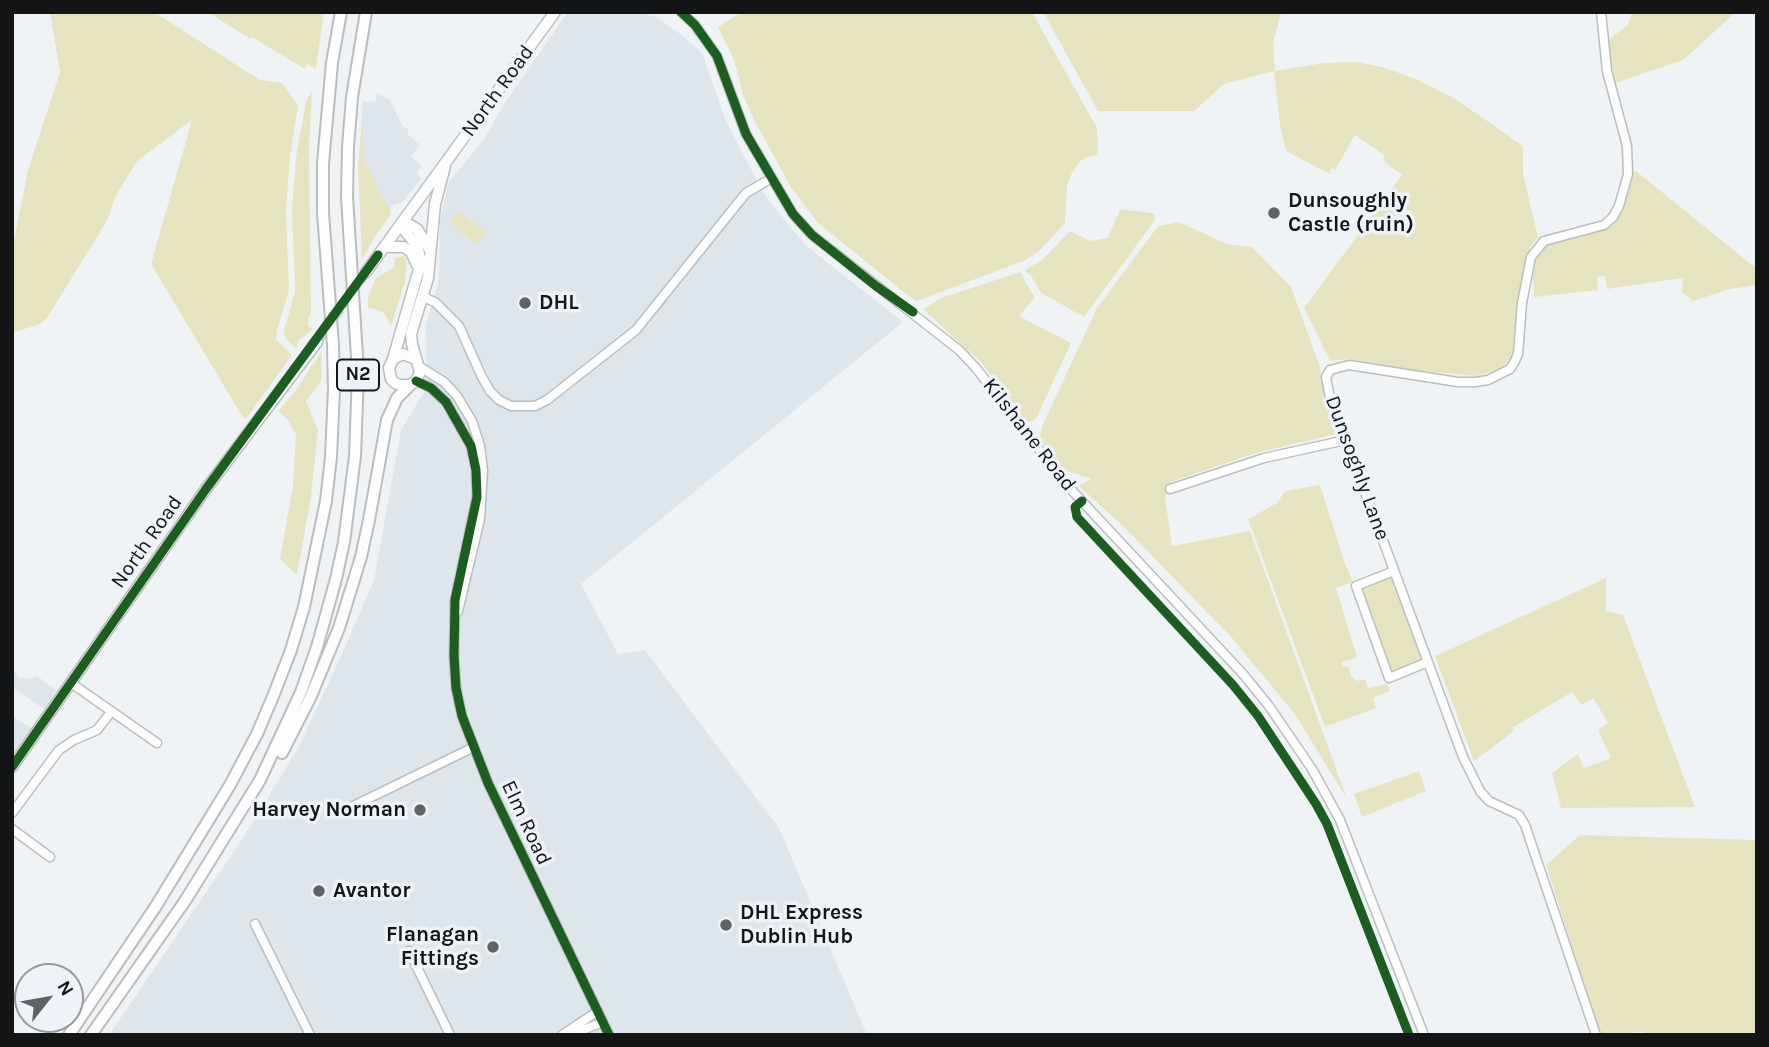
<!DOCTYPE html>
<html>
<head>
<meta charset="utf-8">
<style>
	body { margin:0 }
	#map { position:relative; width:1769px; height:1047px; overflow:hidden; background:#f0f3f5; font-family:Karla,sans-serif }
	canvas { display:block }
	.frame { position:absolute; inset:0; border:14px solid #131517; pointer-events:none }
	.north { position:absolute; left:14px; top:963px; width:70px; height:70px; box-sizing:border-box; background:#edf3f8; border:2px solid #969a9e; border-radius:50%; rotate:59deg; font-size:19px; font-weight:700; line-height:28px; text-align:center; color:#131517 }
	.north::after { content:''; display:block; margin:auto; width:24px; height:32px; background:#606365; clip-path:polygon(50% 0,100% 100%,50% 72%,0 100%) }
</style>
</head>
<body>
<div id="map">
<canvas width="1769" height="1047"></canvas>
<div class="frame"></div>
<div class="north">N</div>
</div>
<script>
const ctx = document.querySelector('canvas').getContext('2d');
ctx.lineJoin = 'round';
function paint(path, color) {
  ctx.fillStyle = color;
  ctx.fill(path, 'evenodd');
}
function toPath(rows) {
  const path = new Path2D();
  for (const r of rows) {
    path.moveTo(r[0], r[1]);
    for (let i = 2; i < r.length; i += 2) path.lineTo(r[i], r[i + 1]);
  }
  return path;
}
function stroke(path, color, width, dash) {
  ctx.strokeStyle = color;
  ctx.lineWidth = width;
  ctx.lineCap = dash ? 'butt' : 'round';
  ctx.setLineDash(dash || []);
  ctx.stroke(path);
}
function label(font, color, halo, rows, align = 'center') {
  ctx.font = font + ' Karla,sans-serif';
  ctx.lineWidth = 7;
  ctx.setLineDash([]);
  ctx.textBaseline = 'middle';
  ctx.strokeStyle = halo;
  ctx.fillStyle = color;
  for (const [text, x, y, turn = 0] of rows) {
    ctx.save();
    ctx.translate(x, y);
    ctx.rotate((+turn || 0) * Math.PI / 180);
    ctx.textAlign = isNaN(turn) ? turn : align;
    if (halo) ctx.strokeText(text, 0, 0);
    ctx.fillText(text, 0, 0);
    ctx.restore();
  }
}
const built = toPath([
	[568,12,634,12,656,17,683,36,702,53,726,121,764,194,804,244,903,322,581,584,618,654,645,650,779,828,867,1035,109,1035,243,838,299,747,341,656,374,580,401,430,427,387,426,325,439,280,440,220,448,183,484,139,504,104],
	[377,93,390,100,403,127,408,129,408,135,420,145,411,157,422,166,417,173,421,179,401,204,395,204,388,209,358,167,363,101,375,102],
	[12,669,19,677,27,679,37,676,56,690,44,709,12,687],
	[12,716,31,728,12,755]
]);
const green = toPath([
	[50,12,154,12,260,80,282,83,298,105,290,157,286,211,289,290,277,330,276,340,292,355,246,419,242,416,151,264,192,120,137,161,115,197,108,219,47,318,40,324,12,333,12,251,28,170,60,72],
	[208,12,324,12,316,69,307,64,305,69,252,37,250,39],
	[742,12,1032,12,1097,128,1098,155,1087,157,1080,161,1071,175,1067,186,1065,223,1040,250,1026,260,917,301,911,298,817,222,791,187,755,122,744,97,734,60,718,27],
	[1043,12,1281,12,1273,44,1275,71,1324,63,1357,62,1386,68,1418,80,1457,100,1523,146,1523,174,1538,237,1530,247,1526,262,1517,350,1509,362,1496,370,1476,376,1412,370,1349,359,1330,361,1304,308,1402,175,1387,164,1383,159,1384,155,1355,135,1335,170,1331,168,1330,174,1286,151,1280,125,1274,71,1224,84,1194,111,1098,111],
	[1632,12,1736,12,1683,60,1615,83,1608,40,1628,25],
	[312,91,309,147,311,313,308,319,308,326,313,329,299,340,296,349,286,339,284,330,295,292,292,210,296,157,306,101],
	[362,123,365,163,374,176,377,189,391,210,390,216,376,235,362,260,358,167],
	[1636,171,1757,269,1757,285,1730,289,1693,301,1682,292,1683,278,1607,289,1605,276,1597,277,1598,290,1534,297,1532,256,1548,240,1604,225,1615,213,1628,174],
	[1120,209,1151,213,1155,215,1155,220,1084,317,1041,293,1030,274,1028,274,1025,270,1042,260,1070,231,1090,241,1108,238],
	[458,211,486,233,477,245,451,224,451,219],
	[1179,222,1227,244,1252,247,1291,287,1320,367,1321,379,1338,429,1337,434,1259,452,1171,482,1165,497,1172,546,1250,531,1347,799,1294,713,1232,638,1125,528,1079,486,1091,479,1065,470,1039,439,1043,424,1097,308,1158,226],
	[405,256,407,265,405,282,391,326,384,313,368,307,368,296,376,278,394,267,395,258],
	[1020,272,1035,298,1019,316,1071,343,1036,419,1027,423,981,362,923,309,944,297],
	[322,351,321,381,306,401,318,430,311,497,297,575,280,559,293,485,296,434,287,419,278,411,294,393],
	[1320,485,1344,561,1353,582,1336,588,1357,657,1341,663,1343,667,1348,666,1351,676,1357,681,1365,679,1368,688,1387,684,1390,691,1373,698,1376,708,1325,727,1248,519,1277,503,1285,491],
	[1392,573,1424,661,1390,675,1361,595,1362,587],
	[1606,578,1606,611,1623,615,1695,807,1561,808,1552,773,1578,754,1584,768,1611,758,1598,730,1608,723,1593,698,1581,705,1572,692,1512,728,1514,731,1474,761,1435,656],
	[1419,771,1426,791,1362,817,1354,794],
	[1580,835,1757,840,1757,1035,1645,1035,1644,1032,1600,1034,1546,865]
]);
const majorTunnel = toPath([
	[317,342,366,272]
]);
const minor = toPath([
	[681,12,695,25,717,56,746,134,793,214,812,235,959,350,976,368,1065,483,1243,674,1269,706,1312,769,1340,820,1424,1035],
	[423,297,435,302,459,326,482,377,490,391,499,400,511,406,535,406,547,400,636,330,746,193,770,179],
	[420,367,444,382,457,396,472,421,480,446,483,471,480,519,458,611],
	[416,381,431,388,446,402,471,446,476,470,477,497,455,600,454,656,456,688,462,716,488,783,609,1035],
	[1170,489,1264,458,1346,440],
	[1394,571,1356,586,1389,678,1428,662],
	[71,683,157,743],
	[347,809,472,748],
	[12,813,59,750,74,740,97,730,111,712],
	[12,829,50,857],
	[255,924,310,1035],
	[409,951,450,1035],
	[569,1032,578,1032,603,1022],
	[562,1035,598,1011],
	[1596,1035,1525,825,1519,815,1489,801,1480,791,1463,757,1330,397,1326,377,1330,370,1349,365,1458,382,1476,382,1488,380,1510,369,1514,363,1518,354,1522,303,1531,257,1544,241,1604,225,1613,217,1619,206,1628,174,1627,146,1607,71,1601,12]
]);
const major = toPath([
	[403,221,417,229,430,250],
	[384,247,404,247,411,252,417,265],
	[366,272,555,12],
	[393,359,421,262,417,246,405,231,403,221],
	[416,359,403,354,393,359,389,368,391,379,395,383,400,385,410,385,416,381,420,372,412,344,411,334,428,278,435,204,445,166],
	[12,767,206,489,317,342]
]);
const highway = toPath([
	[282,753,311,696,339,628,361,557,369,520,387,420,397,398,410,385],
	[69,1035,156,906,230,785,257,734,274,694,291,650,304,607,326,501,331,457,334,389,333,345,323,213,323,163,332,63,341,12],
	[91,1035,185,901,260,780,301,692,317,647,336,579,344,542,355,456,358,373,347,197,348,147,352,97,366,12]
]);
const cycleway = toPath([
	[681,12,695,25,717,56,746,134,793,214,812,235,876,286,913,312],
	[416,381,431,388,446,402,471,446,476,470,477,497,455,600,454,656,456,688,462,716,488,783,609,1035],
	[1082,501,1075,507,1077,517,1233,685,1258,716,1316,804,1327,824,1409,1035],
	[12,767,206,489,378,255]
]);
const markers = [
	[1274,213,7,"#606365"],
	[525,303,7,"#606365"],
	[420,810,7,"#606365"],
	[319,891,7,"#606365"],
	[726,925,7,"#606365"],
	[493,947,7,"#606365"]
];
const shields = [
	[358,375,42]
];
const shieldNames = [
	["N2",358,375]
];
const streetNames = [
	["North Road",498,91,-54],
	["Kilshane Road",1029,435,52],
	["Dunsoghly Lane",1357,468,70],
	["North Road",147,542,-55],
	["Elm Road",526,823,65]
];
const poiNames = [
	["Dunsoughly",1288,201],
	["Castle (ruin)",1288,225],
	["DHL",539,303],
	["Harvey Norman",406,810,"right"],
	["Avantor",333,891],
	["DHL Express",740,913],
	["Dublin Hub",740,937],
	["Flanagan",479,935,"right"],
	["Fittings",479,959,"right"]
];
paint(built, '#dee5eb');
paint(green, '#e6e4c0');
stroke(majorTunnel, '#cfd2d4', 10, [10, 5]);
stroke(minor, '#bbbdbf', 11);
stroke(major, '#bbbdbf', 13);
stroke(highway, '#bbbdbf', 14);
stroke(minor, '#fdfdfe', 8);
stroke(major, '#fdfdfe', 10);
stroke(highway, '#fdfdfe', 10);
stroke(cycleway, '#1b5e20', 9);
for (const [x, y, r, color] of markers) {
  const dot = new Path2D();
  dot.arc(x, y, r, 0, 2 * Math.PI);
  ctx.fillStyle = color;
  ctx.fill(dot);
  stroke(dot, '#edf3f8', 2.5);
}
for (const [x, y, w] of shields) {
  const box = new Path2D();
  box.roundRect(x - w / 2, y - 15.5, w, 31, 5);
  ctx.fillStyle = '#edf3f8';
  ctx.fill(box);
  stroke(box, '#131517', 2);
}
label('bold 19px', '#131517', null, shieldNames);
label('21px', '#131517', '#edf3f8', streetNames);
label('bold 21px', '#131517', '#edf3f8', poiNames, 'left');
</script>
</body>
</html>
